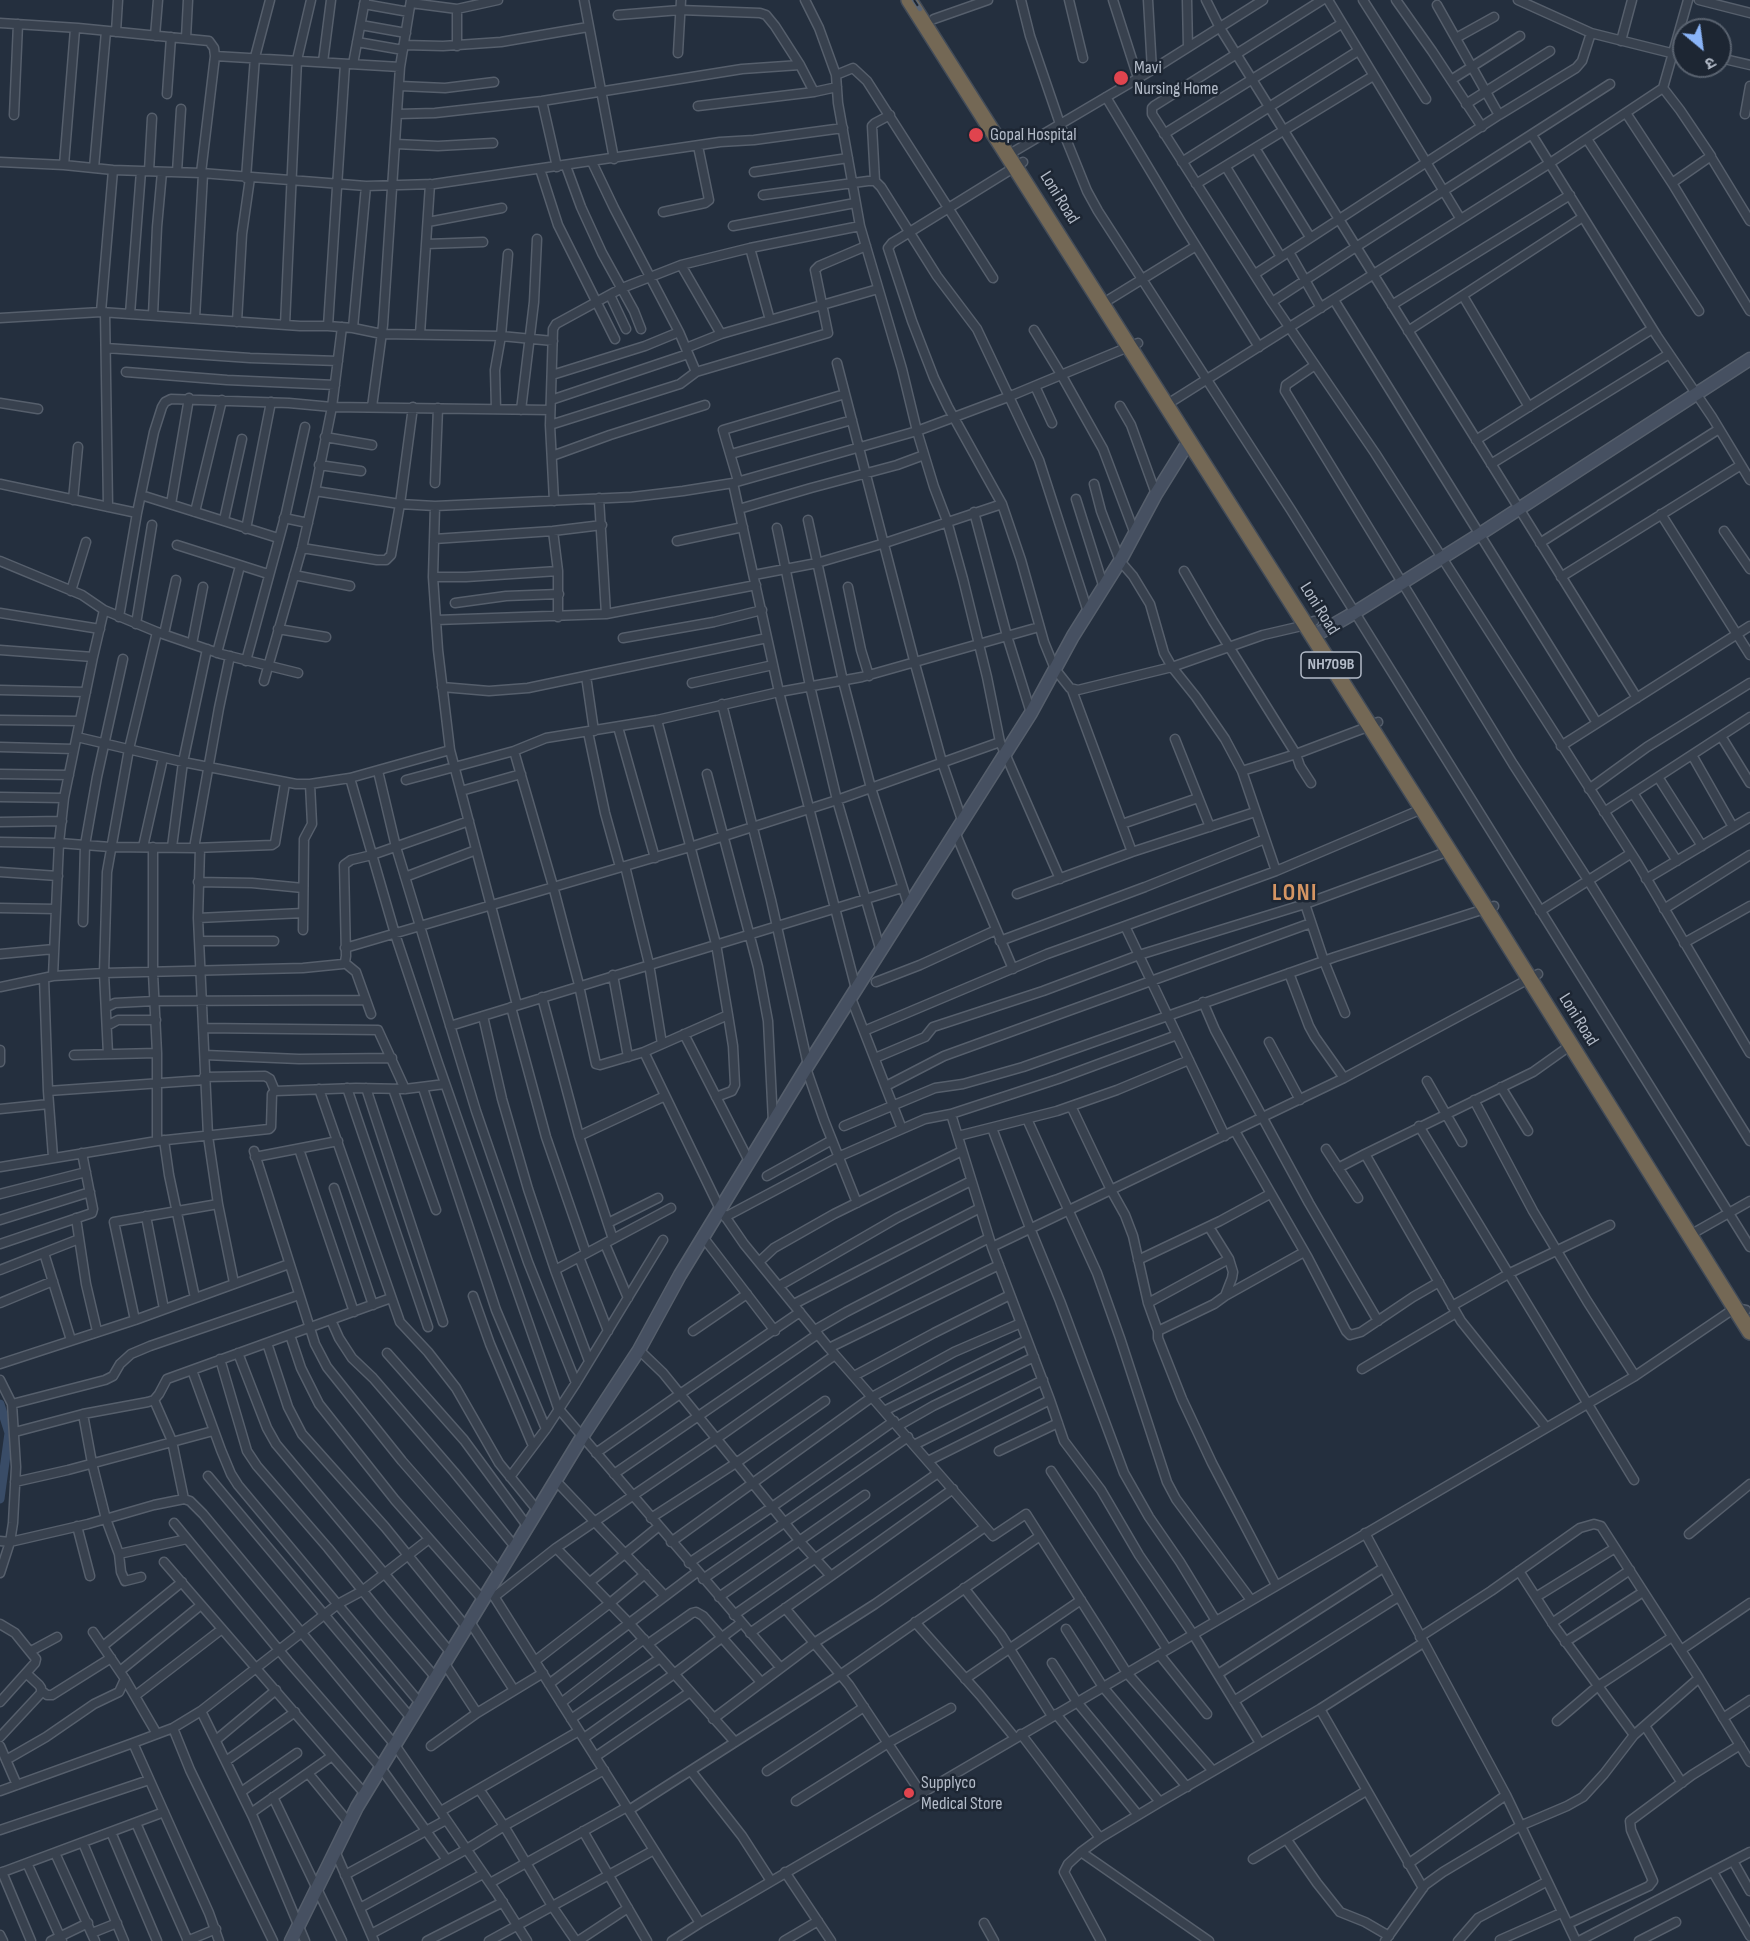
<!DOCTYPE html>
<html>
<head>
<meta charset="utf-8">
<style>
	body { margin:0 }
	#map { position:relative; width:1750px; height:1941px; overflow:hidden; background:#242f3e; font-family:"Sofia Sans Condensed","Noto Sans Devanagari",sans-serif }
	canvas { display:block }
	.north { position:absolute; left:1672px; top:18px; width:60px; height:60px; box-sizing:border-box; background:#1d2633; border:2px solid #59626f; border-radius:50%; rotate:151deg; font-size:16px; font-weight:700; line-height:24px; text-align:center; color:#b4bcc9 }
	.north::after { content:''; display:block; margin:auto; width:21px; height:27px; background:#8ab4f8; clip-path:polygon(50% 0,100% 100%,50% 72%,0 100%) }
</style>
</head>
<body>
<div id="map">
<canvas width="1750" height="1941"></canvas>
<div class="north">उ</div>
</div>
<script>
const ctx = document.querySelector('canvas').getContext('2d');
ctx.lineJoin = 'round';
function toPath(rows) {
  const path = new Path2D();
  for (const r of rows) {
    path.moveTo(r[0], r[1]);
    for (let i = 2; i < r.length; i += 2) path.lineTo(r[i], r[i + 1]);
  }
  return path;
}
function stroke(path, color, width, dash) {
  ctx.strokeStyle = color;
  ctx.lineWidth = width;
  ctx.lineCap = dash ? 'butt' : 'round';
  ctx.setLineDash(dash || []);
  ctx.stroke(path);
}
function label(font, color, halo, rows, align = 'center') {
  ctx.font = font + ' "Sofia Sans Condensed",sans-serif';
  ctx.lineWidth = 5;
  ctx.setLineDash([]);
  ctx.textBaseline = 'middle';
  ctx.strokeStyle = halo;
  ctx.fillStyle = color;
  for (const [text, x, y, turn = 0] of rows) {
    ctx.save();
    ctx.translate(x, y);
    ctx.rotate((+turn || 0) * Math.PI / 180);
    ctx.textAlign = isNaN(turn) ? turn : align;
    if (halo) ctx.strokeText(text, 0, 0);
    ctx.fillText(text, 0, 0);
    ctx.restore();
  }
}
const canal = toPath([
	[0,1404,9,1433,0,1499]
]);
const street = toPath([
	[584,0,614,159],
	[805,0,819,28,836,75,838,103,860,226,902,369,917,431,934,487,947,521,963,579,987,677,1000,742,1060,879],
	[1021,0,1030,36,1060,124,1087,191,1098,211,1291,510,1750,1247],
	[1069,0,1083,58],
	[1113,0,1138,78],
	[1148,0,1152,70],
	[1187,0,1188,47],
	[1206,0,1220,28,1637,698],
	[1322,0,1154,106,1152,108,1152,114,1272,302,1375,453,1638,864,1750,1053],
	[1328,0,1460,218],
	[1363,0,1426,99],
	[1396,0,1432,51,1482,127],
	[1518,0,1591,33,1671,53],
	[1699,0,1750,13],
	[411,3,457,9,498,0],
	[364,4,409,12],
	[1437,5,1499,115],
	[457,9,457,46],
	[618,15,680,10,760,13,766,15,775,26,800,65,814,92,837,87],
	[934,19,988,0],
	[0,23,78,28,209,41,214,48,215,56,201,173],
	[361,25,406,33],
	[116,32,118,0],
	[155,36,158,0],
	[186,38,188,0],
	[1456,38,1494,17],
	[1621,41,1632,0],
	[357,42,403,50],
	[404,45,443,46,501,42,588,27],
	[678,53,681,0],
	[215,56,400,67],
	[1720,58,1750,65],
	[323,62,331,0],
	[353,64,365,0],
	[836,75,853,68,867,81,993,278],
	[1451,80,1520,36],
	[400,86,445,88,494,82],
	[1663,88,1680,110,1711,156,1672,183],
	[167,94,171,37],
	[1106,97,1181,222,1259,347],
	[542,101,557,167],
	[1466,104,1550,51],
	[698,106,814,92],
	[1626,113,1672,183,1750,311],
	[398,114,435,113,542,101,742,69,800,65],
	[1745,114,1750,86],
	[14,115,18,24],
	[1164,134,1341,24],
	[1532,135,1657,336,1712,417,1750,480],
	[1587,139,1699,311],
	[396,144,438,146,493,143],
	[1255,148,1310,237],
	[1008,155,1152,70,1263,0],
	[1711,157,1750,221],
	[0,162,64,165,113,170,201,173,366,186,434,184,720,142,754,140,843,128],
	[592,162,614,208,679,332,696,372,828,333,815,270,819,266,866,246],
	[1023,162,892,243,888,248,912,321,934,378,948,407,1002,504,1021,560,1044,642,1055,669,1070,688,1078,690,1172,667,1263,635,1306,625,1314,621],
	[1182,162,1358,51],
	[64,165,75,29],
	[566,166,581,207,602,253,634,311,641,329],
	[1226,167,1281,257],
	[94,168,106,31],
	[540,169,558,225,615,339],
	[149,171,152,118],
	[177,172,181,109],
	[754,172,848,158],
	[246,178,255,57,270,0],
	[875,181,872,126,875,123,890,115],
	[1196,184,1373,76],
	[763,195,868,181,875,181,881,187,937,276,977,329,1039,460,1088,612],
	[663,212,705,203,709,200,698,146],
	[428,222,502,208],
	[733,226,855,203],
	[427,244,483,242],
	[750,248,770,320],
	[1289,252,1321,308],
	[681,265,721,334],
	[1255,274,1499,115,1576,68,1582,61,1591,33],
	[610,295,626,329],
	[1463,296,1529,407],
	[1110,299,1196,246],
	[1334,300,1597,723],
	[1272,302,1356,247,1610,84],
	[1392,305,1570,195],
	[101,312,113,170],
	[105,312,108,507],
	[130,314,141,171],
	[153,315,157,227,162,172],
	[0,318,101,312,300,326,328,326,353,328,382,334,501,336,553,341],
	[195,318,203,174],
	[237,322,242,234,250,178],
	[285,325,297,60,311,0],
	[328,326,345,64],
	[353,328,366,186],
	[1034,330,1062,376,1103,449,1135,534],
	[1408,331,1583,217],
	[420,334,430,184],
	[106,348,250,358,338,361],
	[686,348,721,334,878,289],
	[837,363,915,664,942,762,962,820],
	[1315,365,1286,385,1285,391,1513,764,1588,880,1750,1141],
	[126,372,227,380,335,385],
	[552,375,645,346,679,332],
	[1035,386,1052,423],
	[551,400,688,354],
	[1174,400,1550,163,1663,88,1688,0],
	[0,403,38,409],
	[1120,406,1131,425,1156,494],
	[372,407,383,325,400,67,411,0],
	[496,409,495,370,501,336,508,254],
	[521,410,534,302,537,239],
	[550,425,680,384,696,372],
	[325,437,372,445],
	[1476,440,1652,329],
	[731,454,852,420],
	[552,456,610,435,705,405],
	[1491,464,1669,354],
	[319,465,361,471],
	[738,481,723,430,845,394],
	[435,483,438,408],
	[733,483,779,692,856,989],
	[0,484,137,513],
	[1094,484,1101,511,1120,561,1133,576,1150,604,1164,653,1172,667,1196,697,1225,739,1242,771,1276,871],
	[315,491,400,504,435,506,632,497,683,491,733,483,917,431,1008,397,1138,343],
	[141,495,278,538],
	[1076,499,1104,588],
	[73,500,78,447],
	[554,501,550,425,553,329,556,324,622,288,681,265,750,248,860,226],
	[171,504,189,398],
	[435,506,433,577,438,650,450,750,517,1005],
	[739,509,811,488,897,465,924,455],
	[195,512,222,400],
	[974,512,1007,636,1031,713],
	[1661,514,1750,655],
	[284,518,308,523],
	[224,520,242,439],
	[808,520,843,681,871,788,909,907],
	[777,528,810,686,837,800,881,952],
	[246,529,271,402],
	[553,531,558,571,558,617],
	[1724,531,1750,569],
	[434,539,553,531,602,525],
	[677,541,743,527],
	[1540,543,1719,429],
	[177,545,268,574],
	[302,548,377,560,386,560,391,555,400,504,413,407],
	[0,561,82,595,104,610,157,632,221,654,298,673],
	[1184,571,1213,621,1296,754,1300,766,1311,783],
	[294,575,350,586],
	[754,575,817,563,885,543,1002,504],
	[433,577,466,577,558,571],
	[1561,577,1741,465],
	[848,587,861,650,869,676],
	[71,591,86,542],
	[455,603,506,596,559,594],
	[0,613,100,629],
	[606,614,756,585],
	[119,617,137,513,154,432,162,407,165,402,171,399,289,403,332,407,550,410],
	[436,620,606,614,599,498],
	[136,624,152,525],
	[278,629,326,637],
	[164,634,176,580],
	[623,638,714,622,762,610],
	[192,644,203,587],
	[0,650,93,657],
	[217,653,240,566],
	[246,661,286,513,305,427],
	[586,676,594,731],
	[264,681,302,548,315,491,332,407,342,327],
	[692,683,773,665],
	[442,687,489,691,528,688,767,638],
	[0,690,86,692],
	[1072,690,1132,852],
	[722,704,771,900,808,1065],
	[0,720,80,721],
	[657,720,716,944,728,1015,733,1046,735,1085,732,1091,716,1097],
	[618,727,655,858],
	[588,732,605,813,620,867],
	[1721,736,1750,783],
	[77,737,183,762,296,784,310,784,350,778,450,750],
	[1175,739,1210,827],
	[1561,746,1750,626],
	[0,747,74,749],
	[514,751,553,886,578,981,596,1064,600,1065,644,1052,728,1015],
	[1692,755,1733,827],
	[378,771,396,847,476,1111,528,1262,576,1383],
	[1242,771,1296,754,1370,726,1378,722],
	[0,774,69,775],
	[707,774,758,967,768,1021,773,1122],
	[1658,777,1702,846],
	[350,778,395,934,438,1063,558,1408,780,1667],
	[406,780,514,751,546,738,657,720,779,692,862,677,1039,627],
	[1589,789,1647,747,1750,683],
	[461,791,521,774],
	[1633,793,1677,861],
	[0,797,64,798],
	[1604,812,1750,717],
	[0,822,62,821],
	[1122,824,1198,798],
	[955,832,1013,969],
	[0,842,59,843,110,847,194,848,272,845,275,843,285,783],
	[143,847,163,758],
	[153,847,153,973,157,1053,157,1141],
	[172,847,183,762,207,649],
	[194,848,219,708,230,656],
	[200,848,198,918,208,1136,218,1204,234,1283],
	[625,866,649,964,662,1044],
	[0,872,58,876],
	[405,877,476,850],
	[1646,879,1750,817],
	[198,882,252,883,303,888],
	[1017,894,1132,852,1255,812],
	[1305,904,1324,961,1345,1013],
	[0,908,56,909],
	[1664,909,1750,855],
	[1540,911,1630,854],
	[198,918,303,913],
	[83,922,85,845,97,777,123,659],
	[1125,926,1276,871,1422,809],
	[303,930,304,839,312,824,310,784],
	[199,941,274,941],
	[1000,941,1145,887,1265,839],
	[1684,943,1750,906],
	[345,948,690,847,837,800,1000,742],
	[0,954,54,949],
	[345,963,356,972,371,1014],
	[1289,973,1309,1026,1315,1037,1344,1078],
	[613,975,628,1057],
	[53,976,59,843,64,798,93,657,104,610],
	[44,978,48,1091,53,1157],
	[876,982,920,965,996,930],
	[0,987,53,976,104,973,303,968,343,964,345,962,346,956,344,865,351,860,372,855,469,821],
	[542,997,579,1136,613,1239],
	[851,998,902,1129,925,1119,951,1114,992,1247],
	[1203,1002,1215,1030,1309,1203,1378,1321],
	[107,1007,115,1003,155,1001,366,1000],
	[511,1007,546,1137,586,1253],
	[483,1016,502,1099,528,1189,555,1270,589,1361],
	[107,1026,118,1020,156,1020],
	[450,1026,902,888],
	[203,1028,378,1030,405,1089],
	[864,1031,1047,954,1125,926,1225,1136],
	[684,1034,749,1161],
	[1269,1042,1300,1100],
	[0,1050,0,1062],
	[644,1052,720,1209,744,1244,829,1348,993,1536,1026,1514,1127,1673,1213,1771],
	[108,1054,104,973,107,872,129,749,157,632],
	[74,1055,157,1053],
	[205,1055,299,1059,392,1058],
	[875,1058,925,1037,933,1027,1043,991,1139,955,1305,904,1449,851],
	[806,1068,824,1120,857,1203],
	[204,1077,265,1076,270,1079,275,1091],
	[1427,1081,1462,1142],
	[886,1086,944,1056,1311,923],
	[1501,1087,1528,1131],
	[347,1088,428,1327],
	[366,1088,443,1322],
	[423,1088,496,1310,546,1429],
	[319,1089,400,1322,428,1352,456,1388,499,1463,538,1511],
	[393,1089,436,1210],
	[48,1091,204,1080],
	[1474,1100,1533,1211,1587,1301,1635,1376],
	[1071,1106,1111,1190,1125,1215,1133,1236,1148,1303,1158,1331,1158,1338,1182,1399,1212,1463,1276,1585],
	[0,1109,49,1104],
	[951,1114,1058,1079,1177,1035],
	[1027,1119,1097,1273,1120,1338,1167,1482,1176,1499,1251,1600],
	[844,1126,935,1088,963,1084,1023,1067,1335,957,1494,906],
	[1419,1126,1634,1480],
	[992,1128,1030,1228,1060,1301,1124,1473,1149,1517,1180,1562,1216,1621],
	[1235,1131,1308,1258,1346,1331,1350,1335,1361,1332,1413,1297,1439,1282],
	[579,1136,665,1096],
	[958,1136,1057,1111,1117,1090,1189,1060],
	[164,1140,169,1175,195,1298],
	[299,1149,354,1312],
	[1326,1149,1358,1198],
	[254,1151,315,1344,327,1367,402,1461,500,1573],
	[1365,1154,1533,1072,1571,1045],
	[255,1157,338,1141],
	[0,1167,157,1141,269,1129,271,1127,272,1094,275,1091,356,1088,405,1089,445,1084],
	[1338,1168,1365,1154,1461,1321,1546,1427],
	[767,1176,832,1140],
	[334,1188,373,1305],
	[0,1194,86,1172],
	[146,1216,164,1309],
	[725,1217,838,1157,902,1129],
	[76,1218,86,1284,97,1331],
	[0,1220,90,1192],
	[608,1223,658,1198],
	[1690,1235,1750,1201],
	[703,1237,775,1331],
	[0,1244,92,1213,93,1209,82,1153],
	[605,1244,628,1298],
	[44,1253,71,1340],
	[579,1257,608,1331],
	[1138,1260,1220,1221,1270,1194],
	[759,1262,774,1248,834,1214,962,1151],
	[0,1270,79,1239],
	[555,1270,671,1208],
	[779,1286,897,1218,971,1181],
	[473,1296,490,1344,533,1446],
	[1225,1296,1304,1252],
	[0,1303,53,1281],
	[1148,1303,1229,1259],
	[794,1304,980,1208],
	[1452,1306,1510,1273,1610,1225],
	[135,1320,114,1222,218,1204],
	[331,1320,339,1338,352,1358,373,1378,454,1472,516,1548],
	[815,1330,846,1312,989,1238],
	[693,1331,747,1294],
	[1158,1331,1214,1304,1225,1296,1232,1278,1233,1272,1229,1259,1209,1227],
	[290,1335,301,1368,319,1404,395,1500,484,1601],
	[267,1343,288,1407,302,1434,385,1527,467,1628],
	[829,1348,999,1265],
	[639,1350,663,1373,802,1544,831,1576,750,1633],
	[238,1353,267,1428,276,1444,451,1653],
	[387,1353,464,1440,528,1527],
	[220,1359,247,1451,257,1466,328,1548,383,1616,436,1678],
	[0,1364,135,1320,289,1264],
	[1362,1369,1456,1313],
	[192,1370,221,1450,231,1474,238,1485,420,1703],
	[854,1376,934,1333,1010,1295],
	[0,1380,12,1404,16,1467,13,1523,10,1542,0,1573],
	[154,1400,172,1441,184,1499],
	[12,1404,105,1380,113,1376,120,1364,131,1354,150,1346,299,1295],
	[884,1411,1027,1340],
	[83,1414,92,1463,106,1519,119,1554,121,1572,125,1581,141,1577],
	[898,1426,933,1406,1034,1357],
	[15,1432,83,1414,148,1402,154,1400,159,1394,167,1379,391,1298],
	[914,1445,1043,1380],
	[999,1451,1058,1423],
	[596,1453,680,1394,800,1312],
	[928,1461,1050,1400],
	[1051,1471,1167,1649],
	[614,1474,818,1334],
	[208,1476,411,1718],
	[510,1477,546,1429,576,1383,663,1240],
	[556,1481,665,1596],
	[15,1482,68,1470,213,1431],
	[651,1518,736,1463,825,1401],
	[174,1523,288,1661,381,1768,447,1860],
	[77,1526,90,1576],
	[1365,1533,1506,1795,1576,1941],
	[1689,1534,1750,1484],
	[0,1541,10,1542,88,1524,154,1505,184,1499,190,1501,203,1514,395,1745,498,1895,527,1941],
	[671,1542,872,1397,954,1352,1021,1323],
	[556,1548,629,1623,735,1742],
	[119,1554,187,1539],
	[164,1562,365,1794],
	[689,1563,772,1507,894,1421],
	[1519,1571,1555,1627,1634,1735],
	[831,1576,953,1489],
	[703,1579,908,1437],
	[590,1582,658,1527],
	[964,1588,1001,1635,1052,1716],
	[490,1590,700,1923,1635,1376,1735,1308,1746,1310],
	[494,1597,556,1548,716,1439,835,1355],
	[719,1597,865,1495],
	[1536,1597,1615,1548],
	[785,1608,849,1685,921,1793],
	[734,1615,938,1473],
	[470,1622,514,1690],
	[915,1622,980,1695,1015,1738],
	[1552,1623,1630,1570],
	[0,1624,15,1633,36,1659,35,1663,0,1702],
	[1066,1629,1103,1687,1187,1787],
	[93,1632,125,1679,157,1734],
	[1420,1637,1491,1591,1580,1528,1594,1524,1601,1526,1699,1678,1750,1762],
	[1565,1642,1643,1592],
	[648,1644,692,1613,696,1612,703,1616,761,1682],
	[103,1646,182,1582],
	[1681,1650,1750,1603],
	[31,1651,57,1637],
	[1159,1654,1207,1714],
	[535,1661,610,1603,645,1574],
	[1052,1663,1077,1702,1160,1802],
	[445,1664,477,1713],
	[120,1671,201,1605],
	[1218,1674,1383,1568],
	[965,1679,1081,1600],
	[549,1684,697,1572],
	[42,1691,47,1695,52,1695,111,1658],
	[135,1696,222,1629],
	[1234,1701,1398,1597],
	[561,1703,644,1639],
	[1320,1709,1423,1888],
	[201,1711,338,1604,362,1591,429,1539],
	[1056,1714,1138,1815],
	[1723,1718,1750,1700],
	[571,1719,660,1658],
	[713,1719,814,1643,875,1604,985,1527],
	[1557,1721,1598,1686,1672,1637],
	[1645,1726,1682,1783],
	[173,1728,190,1770,273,1941],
	[1021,1734,1100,1838],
	[0,1737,41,1693,41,1688,39,1685,26,1673],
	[584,1738,674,1674,741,1623],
	[216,1740,276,1690],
	[133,1743,173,1728,201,1711,253,1817,305,1941],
	[1260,1743,1193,1634,1139,1555,1101,1490,1064,1441,1050,1400,992,1247,1344,1078,1538,974],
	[0,1746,17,1785],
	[431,1746,477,1713,543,1673],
	[595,1757,690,1692],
	[6,1760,46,1737,94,1704,119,1692,125,1679],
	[226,1761,295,1712],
	[691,1771,742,1836,771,1881],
	[767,1771,864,1707],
	[308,1773,349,1823],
	[479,1789,504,1826,552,1906,576,1941],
	[0,1791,133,1743,209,1913,219,1941],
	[241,1792,297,1753],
	[273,1797,342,1941],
	[796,1801,888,1743,951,1708],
	[629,1810,840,1675,1040,1536],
	[441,1811,579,1731],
	[251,1813,332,1756],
	[136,1823,188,1941],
	[0,1830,149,1780],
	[583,1831,647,1941],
	[111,1832,157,1941],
	[1287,1840,1317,1883,1340,1912,1365,1922,1389,1936],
	[83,1843,124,1941],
	[335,1851,374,1941],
	[1081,1852,1209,1941],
	[55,1853,95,1941],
	[1253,1859,1366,1791],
	[1733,1861,1750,1891],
	[27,1863,62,1941],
	[1408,1864,1506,1795],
	[2,1872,31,1941],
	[785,1872,831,1941],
	[1713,1872,1750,1936],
	[0,1873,164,1812],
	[345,1875,446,1820],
	[490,1883,627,1807],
	[360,1908,467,1849,504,1826,604,1770],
	[984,1923,994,1941],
	[1568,1924,1649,1886,1653,1881,1631,1830,1630,1821,1692,1775,1740,1745],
	[92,1933,117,1923],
	[371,1934,483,1874],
	[0,1935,3,1941],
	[1500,1940,1561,1913],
	[51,1941,88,1923],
	[187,1941,216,1929],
	[427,1941,503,1902],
	[489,1941,654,1850],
	[578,1941,628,1908],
	[672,1941,700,1923],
	[784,1941,818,1921],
	[1101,1941,1064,1872,1068,1864,1081,1852,1100,1838,1160,1802,1320,1709,1423,1643],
	[1385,1941,1425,1885,1443,1872,1520,1826,1567,1806,1583,1797,1604,1774,1634,1735,1699,1678],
	[1458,1941,1478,1918,1546,1882],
	[1579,1941,1750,1852],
	[1639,1941,1676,1922]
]);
const secondary = toPath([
	[1321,632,1354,613,1480,534,1750,359],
	[291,1941,357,1807,582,1437,639,1350,680,1275,808,1065,1031,713,1073,636,1120,561,1156,494,1189,441]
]);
const highway = toPath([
	[909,0,1486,909,1750,1332]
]);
const rail = toPath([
	[914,0,920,9]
]);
const markers = [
	[1121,78,8,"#e0444e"],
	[976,135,8,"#e0444e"],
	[909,1793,6,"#e0444e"]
];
const shields = [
	[1331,665,60]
];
const shieldNames = [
	["NH709B",1331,665]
];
const poiNames = [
	["Mavi",1134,68],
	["Nursing Home",1134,89],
	["Gopal Hospital",990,135],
	["Supplyco",921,1783],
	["Medical Store",921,1804]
];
const streetNames = [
	["Loni Road",1059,198,58],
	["Loni Road",1319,609,58],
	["Loni Road",1578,1020,58]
];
const districtNames = [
	["LONI",1295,894]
];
stroke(canal, '#394c67', 9);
stroke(street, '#565f6c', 11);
stroke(secondary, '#565f6c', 15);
stroke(highway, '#434c59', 18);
stroke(street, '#38414e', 8);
stroke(secondary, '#465061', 12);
stroke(highway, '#746855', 15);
stroke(rail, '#5a6575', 4.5);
stroke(rail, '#1d2633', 2, [7]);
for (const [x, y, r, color] of markers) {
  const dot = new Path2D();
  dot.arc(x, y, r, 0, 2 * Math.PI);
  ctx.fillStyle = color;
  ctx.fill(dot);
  stroke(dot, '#1d2633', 2);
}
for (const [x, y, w] of shields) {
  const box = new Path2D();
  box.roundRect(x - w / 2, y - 13, w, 26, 4.5);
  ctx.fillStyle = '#1d2633';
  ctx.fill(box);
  stroke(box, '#b4bcc9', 1.5);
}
label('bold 16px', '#b4bcc9', null, shieldNames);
label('18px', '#b4bcc9', '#1d2633', poiNames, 'left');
label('18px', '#b4bcc9', '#1d2633', streetNames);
ctx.letterSpacing = '1.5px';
label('bold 24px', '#d59563', '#1d2633', districtNames);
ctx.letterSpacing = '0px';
</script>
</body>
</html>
